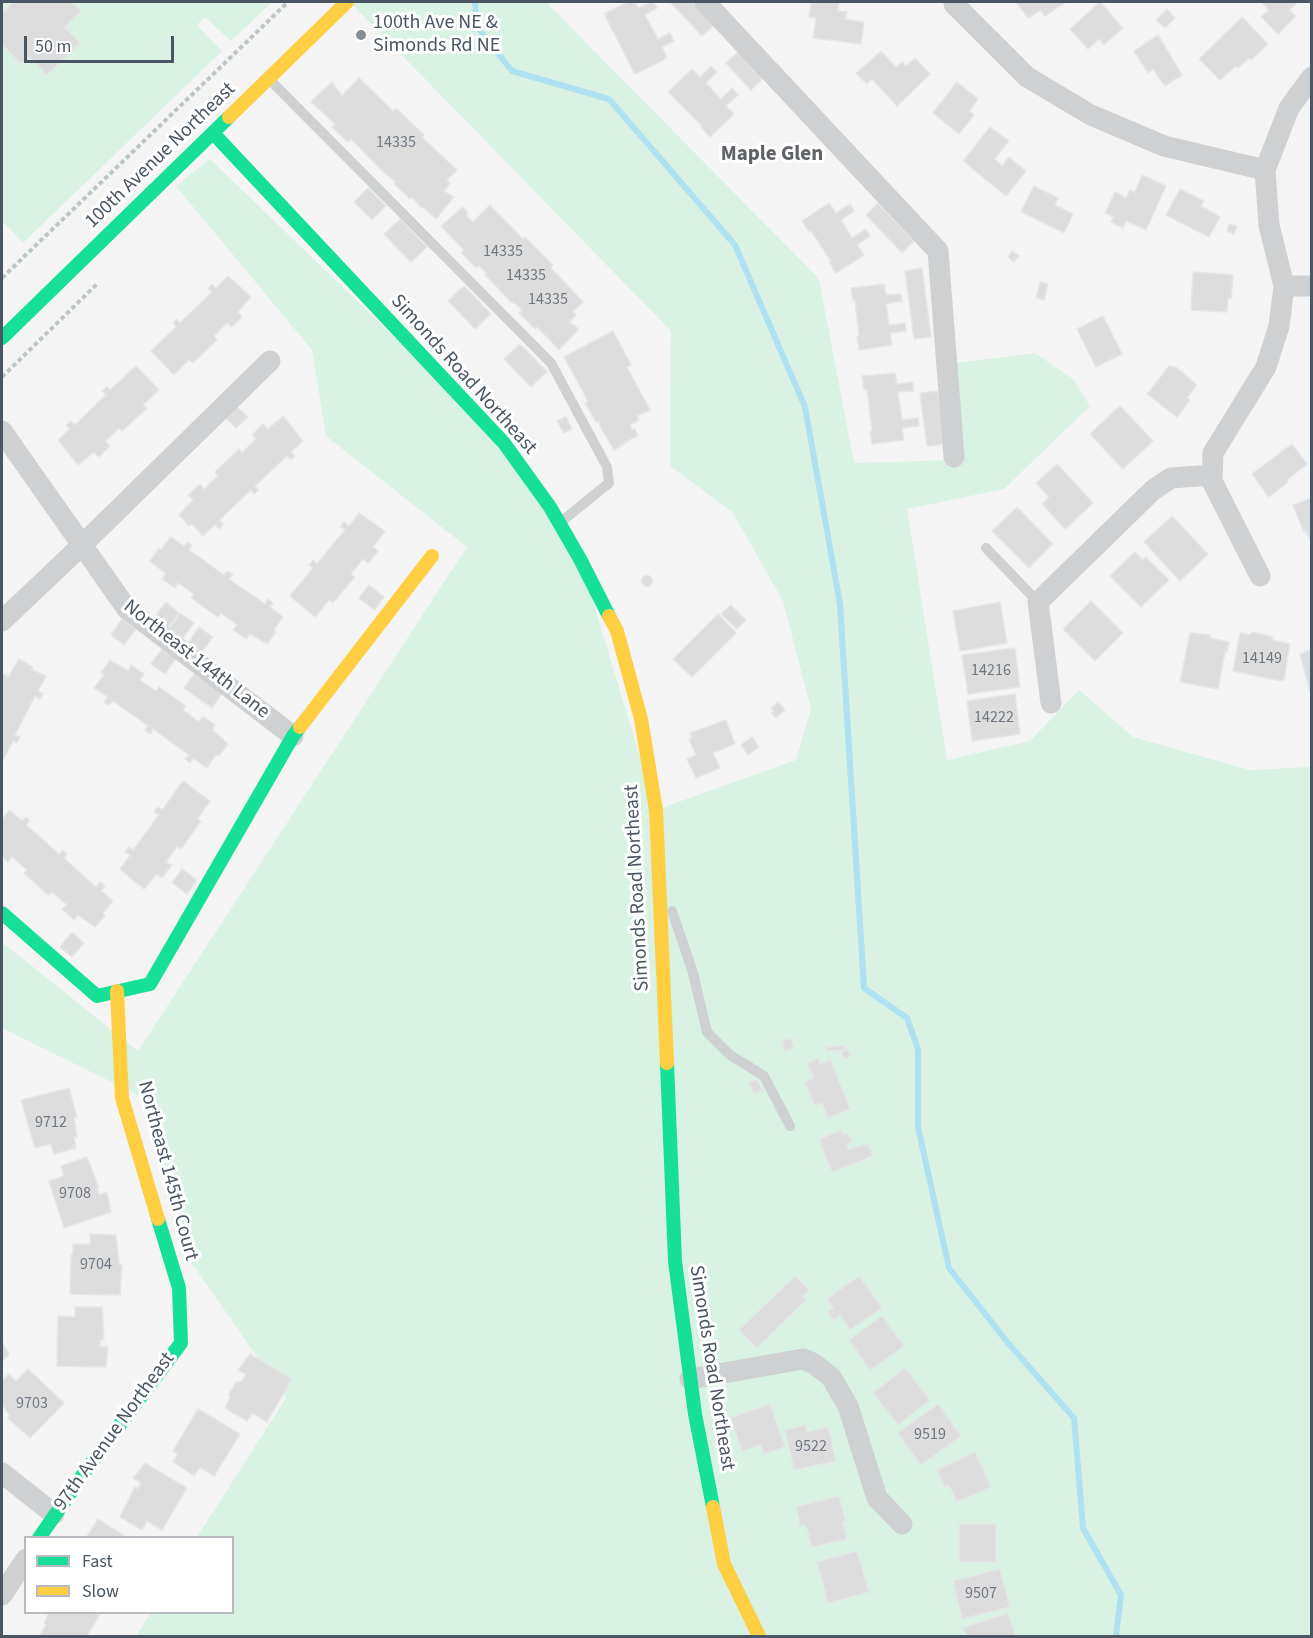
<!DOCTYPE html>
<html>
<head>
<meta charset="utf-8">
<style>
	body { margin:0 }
	#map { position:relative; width:1313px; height:1638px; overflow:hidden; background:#f4f4f4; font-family:"Source Sans 3",sans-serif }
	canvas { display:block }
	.frame { position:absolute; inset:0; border:3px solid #4a5661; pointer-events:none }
	.legend { position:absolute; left:24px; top:1536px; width:210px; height:78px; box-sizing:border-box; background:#fff; border:2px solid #b7bbc0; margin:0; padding:8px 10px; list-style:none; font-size:18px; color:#4a5661 }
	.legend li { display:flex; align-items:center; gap:12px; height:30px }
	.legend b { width:30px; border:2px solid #b7bbc0 }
	.scale { position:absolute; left:24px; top:36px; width:150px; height:27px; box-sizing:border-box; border:3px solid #4a5661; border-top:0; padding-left:8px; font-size:18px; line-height:21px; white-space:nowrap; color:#4a5661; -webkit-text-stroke:4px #fff; paint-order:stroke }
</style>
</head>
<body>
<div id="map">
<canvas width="1313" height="1638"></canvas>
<div class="frame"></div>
<ul class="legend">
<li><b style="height:8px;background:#16e098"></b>Fast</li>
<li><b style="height:8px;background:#ffcf43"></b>Slow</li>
</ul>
<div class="scale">50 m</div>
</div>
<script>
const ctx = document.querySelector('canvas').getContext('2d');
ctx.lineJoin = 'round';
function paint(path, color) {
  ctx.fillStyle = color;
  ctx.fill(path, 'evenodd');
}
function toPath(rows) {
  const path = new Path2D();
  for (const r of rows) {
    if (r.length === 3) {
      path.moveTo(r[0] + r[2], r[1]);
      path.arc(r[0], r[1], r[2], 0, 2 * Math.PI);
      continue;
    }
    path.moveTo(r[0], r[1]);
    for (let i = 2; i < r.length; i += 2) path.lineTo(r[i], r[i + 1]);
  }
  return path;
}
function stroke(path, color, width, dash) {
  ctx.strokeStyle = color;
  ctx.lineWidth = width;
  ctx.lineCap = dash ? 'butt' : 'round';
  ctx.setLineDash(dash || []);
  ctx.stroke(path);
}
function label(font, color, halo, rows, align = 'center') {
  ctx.font = font + ' "Source Sans 3",sans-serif';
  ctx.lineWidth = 6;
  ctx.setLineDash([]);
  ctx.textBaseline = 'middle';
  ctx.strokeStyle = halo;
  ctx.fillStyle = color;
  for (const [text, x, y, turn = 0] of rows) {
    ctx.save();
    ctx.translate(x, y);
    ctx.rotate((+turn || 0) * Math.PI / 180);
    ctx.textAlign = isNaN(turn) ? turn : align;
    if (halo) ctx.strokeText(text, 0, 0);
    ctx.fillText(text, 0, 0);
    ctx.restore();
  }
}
const green = toPath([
	[2,2,272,2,231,41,205,17,197,25,222,51,23,243,2,221],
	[350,2,546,2,819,279,854,463,955,460,947,364,1035,353,1073,379,1090,406,1004,489,907,509,947,760,1030,741,1079,690,1133,737,1250,770,1311,767,1311,1636,136,1636,151,1613,232,1612,232,1538,197,1537,286,1398,184,1252,150,1101,2,1028,2,942,138,1051,467,547,326,436,312,350,176,186,210,159,504,443,580,559,656,810,796,760,811,709,783,601,733,513,670,466,671,331]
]);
const stream = toPath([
	[475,2,477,27,512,71,609,99,735,245,805,407,840,604,864,988,907,1018,918,1049,918,1127,949,1268,1008,1343,1074,1418,1083,1528,1121,1595,1116,1636]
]);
const building = toPath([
	[13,2,71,2,81,11,65,27,80,43,47,75,29,57,21,64,2,44,2,13,13,2],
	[628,2,635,2,638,8,653,2,657,8,645,15,658,39,670,33,674,41,662,47,667,58,635,74,604,14,628,2],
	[670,2,693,2,715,24,702,36,670,2],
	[816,2,839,2,838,11,847,12,845,19,864,22,861,44,813,38,816,18,809,17,811,3,816,3,816,2],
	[1016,2,1066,2,1045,16,1041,10,1028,18,1016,2],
	[1100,2,1123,28,1104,45,1099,39,1088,49,1070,29,1100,2],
	[1261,2,1298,2,1289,10,1296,16,1278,34,1261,17,1269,10,1261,2],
	[1167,9,1175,18,1165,28,1156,20,1167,9],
	[1242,17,1268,44,1251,60,1249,58,1238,68,1236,66,1220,80,1199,59,1242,17],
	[1158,35,1182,75,1165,86,1153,69,1148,73,1134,51,1158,35],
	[739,51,764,77,751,90,726,63,739,51],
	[881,51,896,67,902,62,906,66,915,58,930,74,897,106,872,79,867,84,856,73,881,51],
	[711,66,717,72,706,83,721,99,732,88,738,95,726,106,734,114,710,137,701,127,702,126,668,92,692,69,700,77,711,66],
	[359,78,393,111,396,108,424,135,422,137,457,170,447,180,450,183,444,191,454,197,436,219,423,207,422,208,412,197,410,199,394,184,396,182,382,171,351,139,348,142,332,127,335,124,311,102,332,82,342,96,359,78],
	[957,82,978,99,969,111,974,115,959,134,933,113,957,82],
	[990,127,1009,141,994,159,1002,166,1009,157,1026,171,1006,196,963,161,990,127],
	[1142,175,1166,186,1146,230,1126,221,1123,228,1111,222,1114,217,1105,213,1115,192,1126,198,1130,190,1135,192,1142,175],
	[1034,186,1058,198,1055,205,1073,214,1064,233,1021,212,1034,186],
	[368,188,386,206,372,220,354,202,368,188],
	[1180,189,1204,201,1201,206,1220,217,1209,237,1166,215,1180,189],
	[829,203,836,213,850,204,854,211,841,220,852,238,866,229,870,236,857,245,864,255,836,273,829,262,831,261,811,231,809,232,802,221,829,203],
	[878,203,914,241,902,253,866,215,878,203],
	[490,205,523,239,525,237,553,265,550,267,583,302,573,312,576,315,569,322,579,329,559,350,537,327,535,329,519,313,522,310,513,302,512,303,485,275,487,274,479,266,476,268,461,252,464,250,441,226,463,207,468,213,466,215,473,222,490,205],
	[400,219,427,247,411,262,384,234,400,219],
	[1229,224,1237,226,1234,234,1227,231,1229,224],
	[1012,251,1019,256,1014,262,1008,257,1012,251],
	[922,268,931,337,914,339,905,271,922,268],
	[1193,272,1233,275,1231,298,1228,298,1227,312,1191,310,1193,272],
	[228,276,251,297,238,312,242,317,232,327,227,323,214,336,217,340,193,363,189,360,174,375,151,351,176,327,173,323,177,319,180,323,212,292,208,288,212,284,216,288,228,276],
	[1040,282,1048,284,1044,300,1036,298,1040,282],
	[884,284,886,295,901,294,902,301,886,304,889,325,905,323,906,331,890,333,892,345,859,350,857,337,859,336,855,300,853,301,851,288,884,284],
	[464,286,491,314,475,329,448,301,464,286],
	[1103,316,1122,354,1096,367,1077,329,1103,316],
	[613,331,631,365,627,367,650,410,637,416,639,420,630,425,632,430,634,428,638,435,614,450,600,426,599,421,596,422,585,403,588,401,564,357,613,331],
	[520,344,547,372,531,387,504,359,520,344],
	[136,366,159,390,143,405,147,408,122,431,119,428,105,441,110,446,99,457,94,452,78,465,58,440,70,429,66,425,71,421,75,425,106,395,102,391,107,387,110,390,136,366],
	[1169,366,1176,367,1197,385,1187,398,1190,400,1177,417,1147,394,1169,366],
	[895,373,897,384,913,382,914,391,898,392,902,420,918,418,919,426,902,428,904,440,872,444,870,431,872,431,867,389,864,390,862,376,895,373],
	[938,391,945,444,927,446,920,393,938,391],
	[234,404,248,417,236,428,223,415,234,404],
	[1120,406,1153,441,1123,469,1090,434,1120,406],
	[283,416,303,441,291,452,295,456,291,460,287,456,255,486,259,490,254,494,251,490,219,520,223,524,219,529,215,524,203,536,192,524,189,526,179,515,193,500,188,495,200,484,204,489,218,476,215,472,239,449,242,453,256,439,252,435,263,424,268,429,283,416],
	[566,417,572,429,564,433,557,421,566,417],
	[1292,444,1307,464,1287,480,1288,482,1269,497,1252,474,1292,444],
	[1057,464,1093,503,1065,529,1042,504,1049,497,1036,483,1057,464],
	[1312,498,1312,544,1306,531,1304,532,1293,505,1312,498],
	[1017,507,1053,544,1029,568,992,531,1017,507],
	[359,513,385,531,373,547,378,551,368,563,363,559,351,574,355,577,333,603,329,600,315,617,290,596,313,568,309,565,313,560,317,564,345,530,340,527,344,522,349,526,359,513],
	[1172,516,1208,554,1180,581,1144,542,1172,516],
	[171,537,184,546,188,542,192,545,189,550,224,575,227,571,233,574,229,579,265,604,268,599,273,603,270,607,283,617,274,630,276,632,267,644,250,634,246,639,233,630,237,625,221,613,218,617,191,598,194,594,178,583,175,588,162,579,166,574,150,561,159,548,161,550,171,537],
	[1135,552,1143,560,1146,557,1169,580,1141,607,1110,576,1135,552],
	[647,581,5.5],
	[369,585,384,597,374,610,359,598,369,585],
	[1091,601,1123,633,1095,661,1063,629,1091,601],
	[166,602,179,613,168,628,154,617,166,602],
	[1000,602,1007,643,960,651,953,611,1000,602],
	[731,605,746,620,737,629,721,614,731,605],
	[180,613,194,623,183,638,169,628,180,613],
	[718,614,736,633,692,677,673,659,718,614],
	[122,619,136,629,124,645,111,635,122,619],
	[199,627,213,637,202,652,188,643,199,627],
	[1252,632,1273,637,1272,640,1290,644,1284,680,1281,681,1233,671,1240,633,1251,635,1252,632],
	[1190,633,1211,635,1210,638,1229,642,1227,652,1225,652,1218,689,1180,682,1190,633],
	[1015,648,1020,687,968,694,962,655,1015,648],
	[162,649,176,658,165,674,151,664,162,649],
	[1310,650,1312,650,1312,699,1300,654,1310,650],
	[19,659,33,667,31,669,46,676,38,691,43,694,40,699,35,696,15,735,20,737,17,743,13,741,2,762,2,676,3,674,8,677,19,659],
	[110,660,128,671,131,665,144,674,140,680,156,691,159,687,186,706,183,710,199,722,203,716,215,725,212,730,228,744,219,756,216,755,207,768,193,758,190,763,185,759,189,755,153,729,150,734,145,730,148,726,113,701,109,705,104,702,108,697,94,688,104,675,101,673,110,660],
	[195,673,222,694,212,708,184,688,195,673],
	[1015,694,1020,734,972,741,967,701,1015,694],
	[778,702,785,710,776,718,771,713,774,711,771,708,778,702],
	[726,720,735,744,713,753,720,768,696,778,687,759,696,755,689,739,692,738,690,733,726,720],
	[752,737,759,747,748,755,741,745,752,737],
	[183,781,210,801,197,819,201,821,181,849,177,846,166,862,172,865,162,878,157,874,144,889,120,869,130,855,125,852,129,847,133,850,159,815,154,812,158,807,162,810,183,781],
	[10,810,22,821,26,817,30,821,26,825,59,854,63,850,67,854,64,858,96,887,100,882,105,886,101,891,113,901,103,913,105,916,95,927,78,915,74,920,62,909,67,905,52,892,48,895,24,873,27,870,12,857,8,862,2,856,2,819,10,810],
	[182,869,197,880,187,894,172,883,182,869],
	[72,932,84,943,72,957,60,947,72,932],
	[791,1038,794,1048,785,1051,782,1041,791,1038],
	[844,1046,851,1055,845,1059,841,1054,845,1050,843,1048,843,1050,827,1051,826,1047,844,1046],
	[818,1058,820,1064,831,1060,850,1109,828,1118,822,1103,815,1106,805,1082,814,1078,807,1063,818,1058],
	[757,1079,762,1090,754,1094,749,1082,757,1079],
	[69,1088,77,1117,74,1118,77,1137,74,1137,76,1148,54,1154,51,1144,35,1148,21,1100,69,1088],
	[842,1130,843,1134,848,1133,852,1142,847,1144,849,1149,868,1144,873,1156,832,1172,819,1139,842,1130],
	[87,1157,99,1188,97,1189,99,1195,107,1192,111,1212,64,1228,49,1181,64,1176,61,1166,87,1157],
	[90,1234,116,1235,119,1265,122,1265,120,1295,70,1294,71,1254,73,1254,73,1244,90,1244,90,1234],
	[795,1276,809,1290,803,1296,806,1300,757,1348,739,1330,795,1276],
	[859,1276,882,1308,850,1330,840,1315,834,1320,828,1312,833,1308,827,1299,859,1276],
	[75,1307,102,1307,104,1340,100,1340,100,1347,108,1347,106,1367,57,1366,58,1316,75,1317,75,1307],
	[882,1316,904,1346,870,1370,849,1340,882,1316],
	[2,1341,9,1355,2,1360,2,1341],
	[250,1354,292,1379,267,1422,252,1413,247,1421,225,1408,230,1398,229,1394,236,1382,242,1381,246,1374,238,1370,250,1354],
	[905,1368,930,1400,898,1425,873,1393,905,1368],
	[28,1369,64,1403,30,1438,8,1418,10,1416,2,1404,2,1381,9,1374,16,1381,28,1369],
	[770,1404,785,1447,764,1454,761,1445,742,1451,731,1418,770,1404],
	[938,1404,961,1436,921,1465,898,1433,938,1404],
	[198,1409,240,1434,214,1476,200,1467,194,1476,173,1462,178,1454,173,1451,198,1409],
	[806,1425,807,1432,828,1427,836,1461,794,1470,785,1430,806,1425],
	[975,1452,991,1487,957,1502,949,1485,945,1487,937,1470,975,1452],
	[145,1463,187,1488,162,1530,147,1521,142,1530,120,1517,135,1487,137,1489,141,1483,133,1478,145,1463],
	[839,1496,846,1522,843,1522,847,1539,812,1547,806,1525,800,1526,796,1507,839,1496],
	[98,1519,128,1538,86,1538,98,1519],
	[959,1524,996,1524,996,1562,959,1562,959,1524],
	[857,1551,869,1592,828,1603,817,1562,857,1551],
	[1000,1569,1010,1607,962,1619,953,1581,1000,1569],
	[49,1612,101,1612,87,1636,43,1636,40,1635,46,1625,44,1624,49,1612],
	[1008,1613,1016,1636,966,1636,963,1628,1008,1613]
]);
const path = toPath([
	[2,278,288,2],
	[2,377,97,284]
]);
const lane = toPath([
	[270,80,551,363,607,467,609,483,562,521],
	[986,548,1038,602],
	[672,911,693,973,707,1032,730,1055,764,1076,790,1126]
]);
const street = toPath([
	[705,2,938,251,954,457],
	[954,4,1027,77,1091,115,1164,146,1265,170],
	[1284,286,1312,286],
	[2,431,127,609,293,736],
	[1260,576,1212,481,1213,453,1266,367,1279,326,1284,286,1269,225,1265,170,1289,108,1312,77],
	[2,621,81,546,270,361],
	[1051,703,1038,602,1153,490,1171,478,1212,475],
	[690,1379,803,1359,813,1363,831,1377,848,1406,877,1498,902,1524],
	[2,1473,54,1514],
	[2,1595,26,1559]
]);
const fast = toPath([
	[213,133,504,443,550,507,580,559,609,616],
	[2,338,229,117],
	[2,913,97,996,150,984,293,736,300,727],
	[667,1063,675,1261,695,1414,713,1507],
	[39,1538,89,1466,181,1343,179,1288,158,1219]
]);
const slow = toPath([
	[229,117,347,2],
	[609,616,617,631,641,719,656,810,667,1063],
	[300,727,432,556],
	[117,991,122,1098,158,1219],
	[713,1507,724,1564,759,1636]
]);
const markers = [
	[361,35,6,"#868d94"]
];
const numberNames = [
	["14335",396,143],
	["14335",503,252],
	["14335",526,276],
	["14335",548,300],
	["14149",1262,659],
	["14216",991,671],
	["14222",994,718],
	["9712",51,1123],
	["9708",75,1194],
	["9704",96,1265],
	["9703",32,1404],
	["9519",930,1435],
	["9522",811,1447],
	["9507",981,1594]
];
const poiNames = [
	["100th Ave NE &",373,24],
	["Simonds Rd NE",373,47]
];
const streetNames = [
	["100th Avenue Northeast",161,156,-44],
	["Simonds Road Northeast",463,375,48],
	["Northeast 144th Lane",196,660,38],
	["Simonds Road Northeast",638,888,-93],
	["Northeast 145th Court",167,1171,75],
	["Simonds Road Northeast",711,1368,81],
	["97th Avenue Northeast",115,1432,-54]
];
const neighbourhoodNames = [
	["Maple Glen",772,155]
];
paint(green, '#d9f2e3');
stroke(stream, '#aee2f0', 6);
paint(building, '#ddddde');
stroke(building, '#e5e6e7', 1.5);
stroke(path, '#bcc7c4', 4, [4.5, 3]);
stroke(lane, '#ced0d2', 10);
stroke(street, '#ced0d2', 21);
stroke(fast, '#16e098', 14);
stroke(slow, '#ffcf43', 14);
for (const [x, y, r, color] of markers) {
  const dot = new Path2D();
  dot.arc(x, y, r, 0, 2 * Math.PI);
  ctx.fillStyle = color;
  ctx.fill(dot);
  stroke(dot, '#fff', 2);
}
label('16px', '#707881', null, numberNames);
label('20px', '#4a5661', '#fff', poiNames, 'left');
label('20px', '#4a5661', '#fff', streetNames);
label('bold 21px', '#5f6368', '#fff', neighbourhoodNames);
</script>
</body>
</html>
